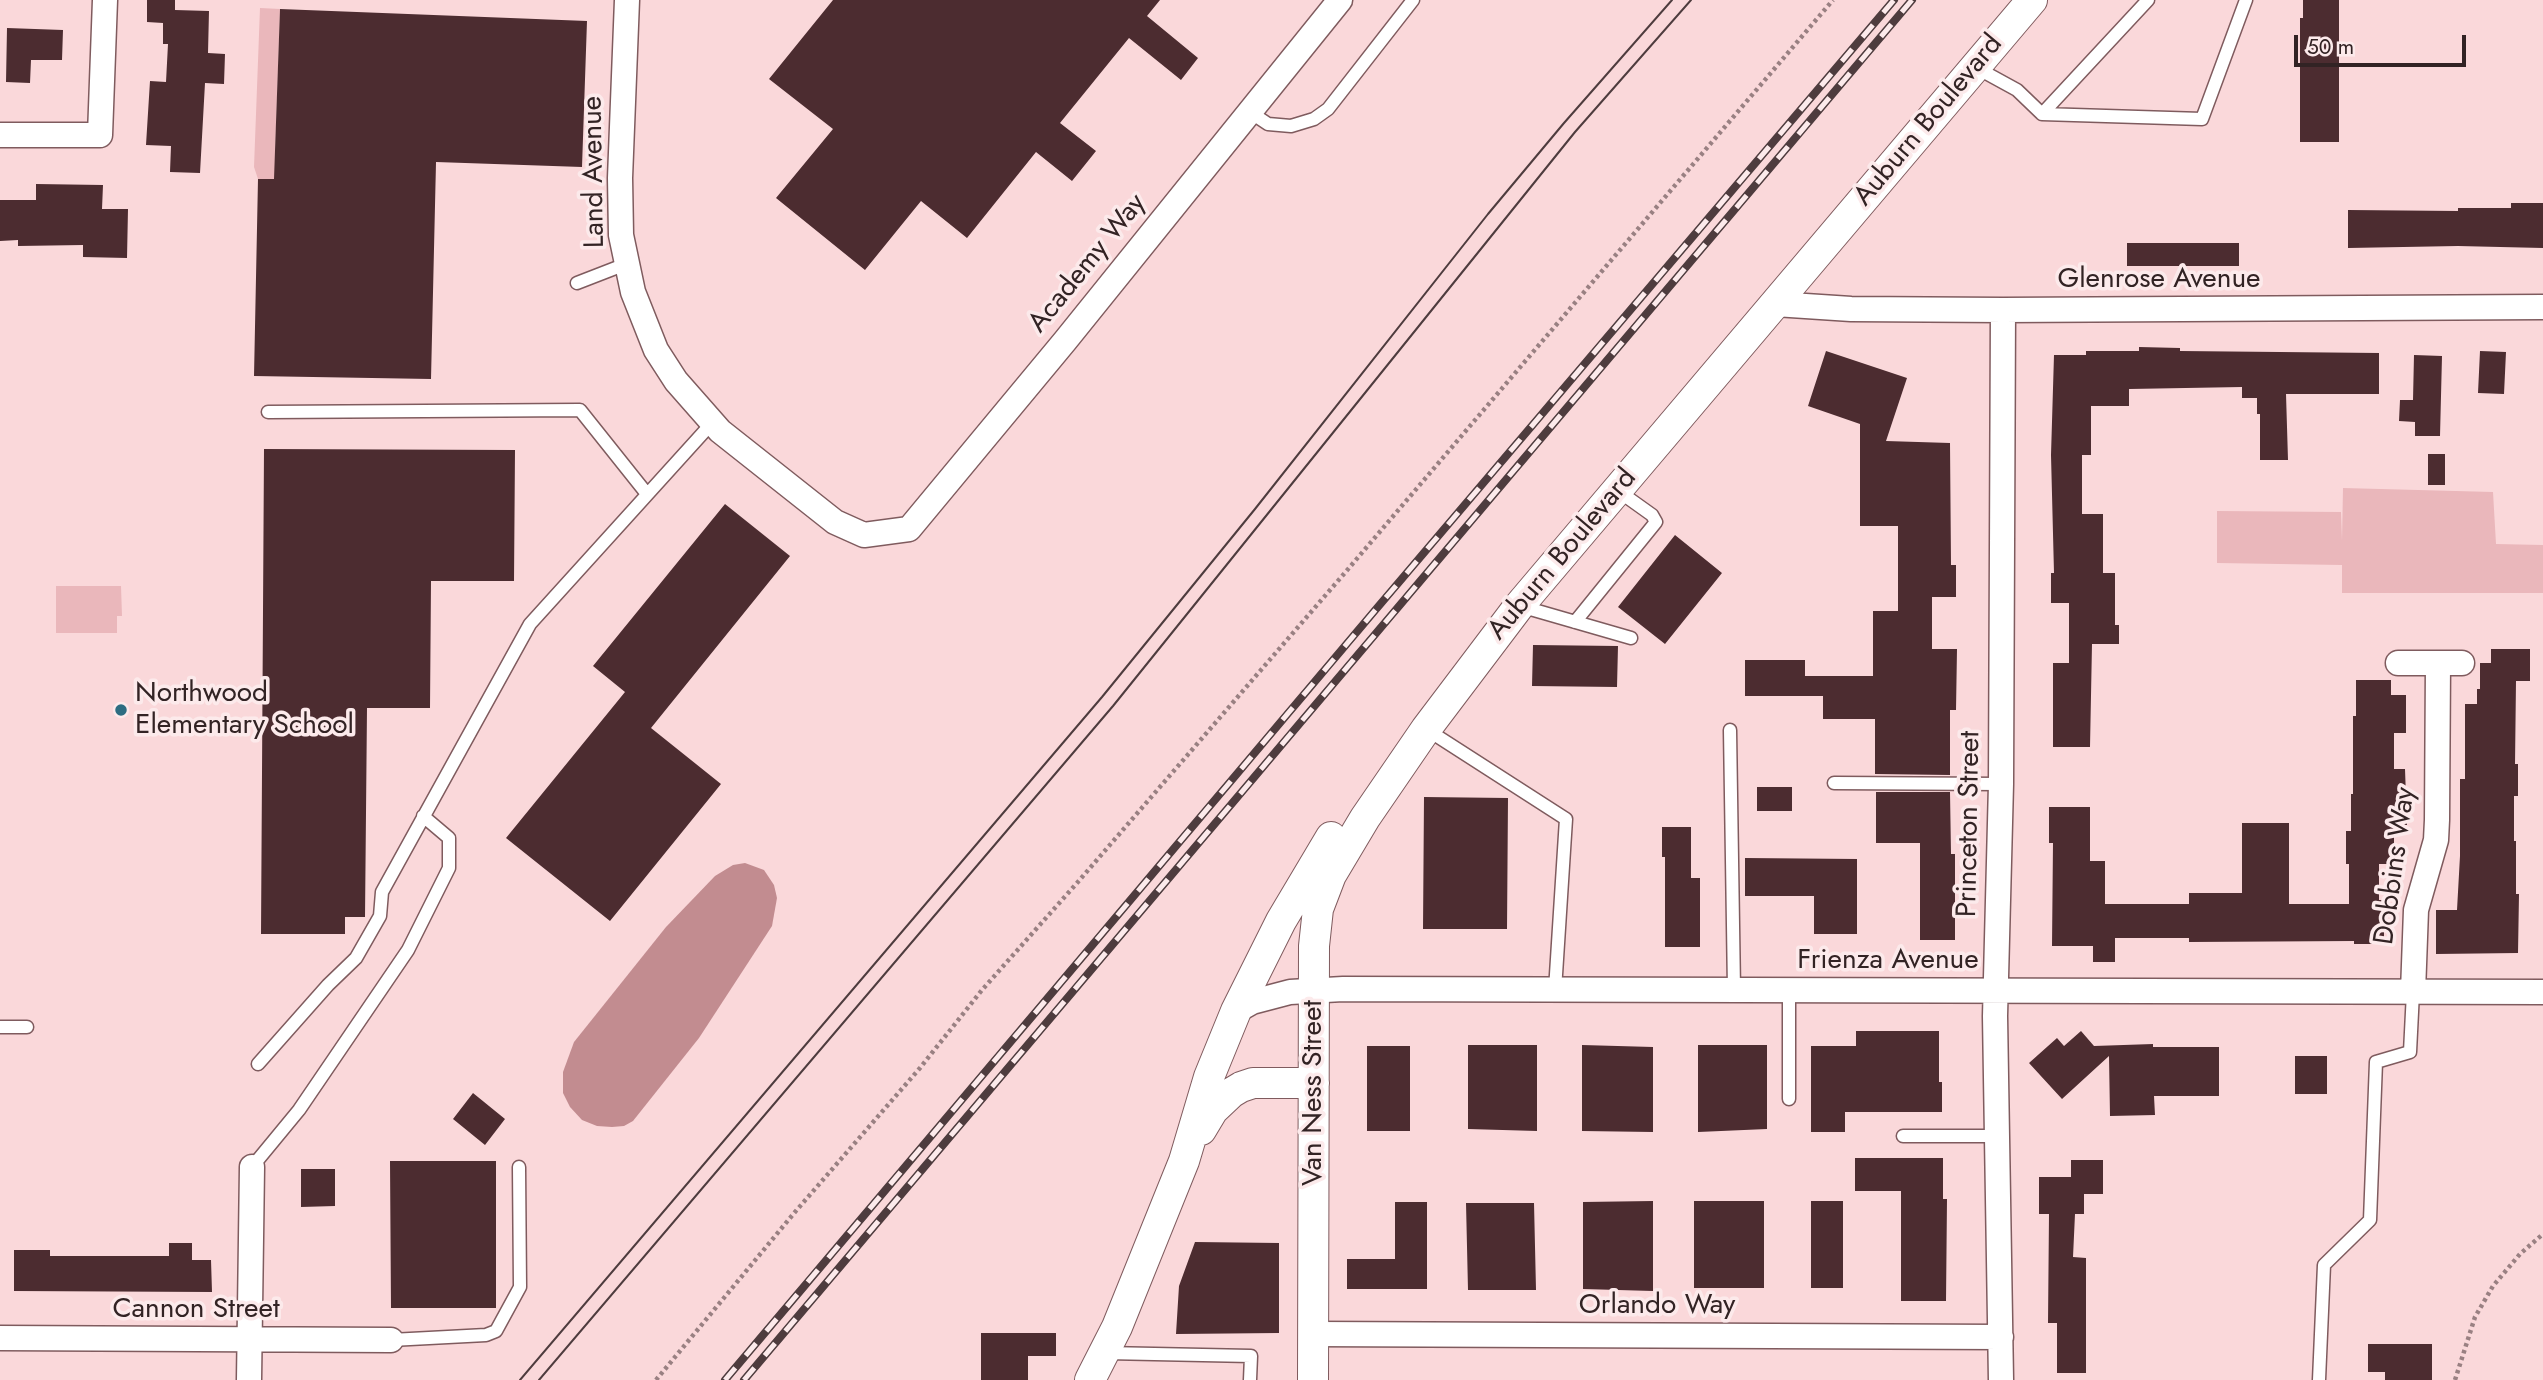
<!DOCTYPE html>
<html>
<head>
<meta charset="utf-8">
<style>
	body { margin:0 }
	#map { position:relative; width:2543px; height:1380px; overflow:hidden; background:#fad8da; font-family:Jost,sans-serif }
	canvas { display:block }
	.scale { position:absolute; left:2294px; top:35px; width:172px; height:32px; box-sizing:border-box; border:4px solid #322324; border-top:0; padding-left:9px; font-size:21px; line-height:24px; white-space:nowrap; color:#322324; -webkit-text-stroke:5px #fceaeb; paint-order:stroke }
</style>
</head>
<body>
<div id="map">
<canvas width="2543" height="1380"></canvas>
<div class="scale">50 m</div>
</div>
<script>
const ctx = document.querySelector('canvas').getContext('2d');
ctx.lineJoin = 'round';
function paint(path, color) {
  ctx.fillStyle = color;
  ctx.fill(path, 'evenodd');
}
function toPath(rows) {
  const path = new Path2D();
  for (const r of rows) {
    path.moveTo(r[0], r[1]);
    for (let i = 2; i < r.length; i += 2) path.lineTo(r[i], r[i + 1]);
  }
  return path;
}
function stroke(path, color, width, dash) {
  ctx.strokeStyle = color;
  ctx.lineWidth = width;
  ctx.lineCap = dash ? 'butt' : 'round';
  ctx.setLineDash(dash || []);
  ctx.stroke(path);
}
function label(font, color, halo, rows, align = 'center') {
  ctx.font = font + ' Jost,sans-serif';
  ctx.lineWidth = 7;
  ctx.setLineDash([]);
  ctx.textBaseline = 'middle';
  ctx.strokeStyle = halo;
  ctx.fillStyle = color;
  for (const [text, x, y, turn = 0] of rows) {
    ctx.save();
    ctx.translate(x, y);
    ctx.rotate((+turn || 0) * Math.PI / 180);
    ctx.textAlign = isNaN(turn) ? turn : align;
    if (halo) ctx.strokeText(text, 0, 0);
    ctx.fillText(text, 0, 0);
    ctx.restore();
  }
}
const green = toPath([
	[260,8,280,9,275,156,436,162,435,183,258,179,254,167],
	[2343,488,2493,492,2496,544,2543,545,2543,593,2342,593,2342,565,2217,563,2217,511,2341,512,2342,541],
	[56,586,121,586,122,616,117,616,117,633,56,633]
]);
const water = toPath([
	[745,863,764,870,774,885,777,898,772,926,699,1038,633,1121,624,1126,612,1127,597,1126,582,1120,570,1107,563,1093,563,1072,574,1042,666,927,715,876,733,865]
]);
const building = toPath([
	[147,0,175,0,175,10,209,11,208,53,225,54,224,84,205,83,200,173,170,172,171,146,146,145,150,81,166,82,168,44,163,44,163,23,147,22],
	[833,0,1160,0,1147,16,1198,58,1181,80,1129,38,1060,123,1096,151,1072,181,1036,152,967,238,921,201,865,270,776,198,833,129,769,79],
	[2303,0,2339,0,2339,142,2300,142,2300,18,2303,18],
	[280,9,587,21,582,167,436,162,431,379,254,376,258,179,274,179],
	[7,28,63,30,62,60,31,60,30,83,6,82],
	[36,184,103,185,102,209,128,209,127,258,83,257,83,245,18,246,18,240,0,241,0,200,36,200],
	[2511,203,2543,203,2543,248,2458,246,2348,248,2348,210,2458,211,2458,208,2511,208],
	[2127,243,2239,243,2239,266,2127,266],
	[2139,347,2180,348,2180,351,2379,353,2379,394,2286,394,2288,460,2260,460,2260,414,2257,414,2257,398,2242,398,2242,387,2129,389,2129,406,2091,406,2091,455,2082,455,2082,514,2103,514,2103,573,2115,573,2115,625,2119,625,2119,644,2092,644,2090,747,2053,747,2053,663,2069,663,2069,603,2051,603,2051,573,2054,573,2051,455,2054,355,2086,355,2086,351,2139,351],
	[1826,351,1907,378,1886,441,1950,443,1951,565,1956,565,1956,597,1932,597,1932,649,1957,649,1956,710,1950,710,1950,775,1875,774,1875,719,1823,719,1823,696,1745,696,1745,660,1805,660,1805,676,1873,676,1873,611,1898,611,1898,526,1860,526,1860,424,1808,406],
	[2480,351,2506,352,2504,394,2478,393],
	[2414,355,2442,356,2440,436,2415,436,2415,422,2399,421,2400,400,2413,400],
	[264,449,515,450,514,581,431,581,430,708,367,708,365,917,345,917,345,934,261,934],
	[2428,454,2445,454,2445,485,2428,485],
	[725,504,790,556,651,728,721,784,610,921,506,838,625,692,593,666],
	[1675,535,1722,573,1665,644,1618,607],
	[1533,645,1618,646,1617,687,1532,686],
	[2491,649,2530,649,2530,681,2516,681,2515,764,2518,764,2518,796,2514,796,2514,841,2516,841,2516,894,2519,894,2518,953,2436,954,2436,910,2457,910,2460,856,2460,779,2465,779,2465,704,2477,704,2477,689,2480,689,2480,663,2491,663],
	[2356,680,2391,680,2391,695,2406,695,2406,733,2394,733,2394,769,2405,769,2407,825,2394,825,2394,864,2379,864,2379,900,2384,900,2384,944,2354,944,2354,941,2189,942,2189,938,2115,938,2115,962,2093,962,2093,946,2052,946,2053,843,2049,843,2049,807,2090,807,2090,861,2105,861,2105,904,2189,904,2189,893,2242,893,2242,823,2289,823,2289,904,2349,904,2349,864,2346,864,2346,831,2351,831,2351,794,2353,794,2353,716,2356,716],
	[1757,787,1792,787,1792,811,1757,811],
	[1876,792,1950,792,1951,854,1955,854,1955,940,1920,940,1920,843,1876,843],
	[1424,797,1508,798,1507,929,1423,929],
	[1662,827,1691,827,1691,878,1700,878,1700,947,1665,947,1665,857,1662,857],
	[1745,858,1857,859,1857,934,1814,934,1814,896,1745,896],
	[1856,1031,1939,1031,1939,1082,1942,1082,1942,1112,1845,1112,1845,1132,1811,1132,1811,1046,1856,1046],
	[2081,1031,2094,1046,2153,1044,2153,1047,2219,1047,2219,1096,2154,1096,2155,1115,2110,1116,2109,1056,2062,1099,2029,1063,2057,1038,2064,1046],
	[1468,1045,1537,1045,1537,1131,1468,1129],
	[1582,1045,1653,1047,1653,1132,1582,1131],
	[1698,1045,1767,1045,1767,1129,1698,1132],
	[1367,1046,1410,1046,1410,1131,1367,1131],
	[2295,1056,2327,1056,2327,1094,2295,1094],
	[473,1093,505,1119,485,1145,453,1119],
	[1855,1158,1943,1158,1943,1199,1947,1199,1946,1301,1901,1301,1901,1191,1855,1191],
	[2071,1160,2103,1160,2103,1194,2084,1194,2084,1214,2075,1214,2073,1257,2086,1258,2086,1373,2057,1373,2057,1323,2048,1323,2049,1214,2039,1214,2039,1177,2071,1177],
	[390,1161,496,1161,496,1308,391,1308],
	[301,1169,335,1169,335,1206,301,1207],
	[1653,1201,1653,1291,1583,1289,1583,1202],
	[1694,1201,1764,1201,1764,1288,1694,1288],
	[1811,1201,1843,1201,1843,1288,1811,1288],
	[1395,1202,1427,1202,1427,1289,1347,1289,1347,1259,1395,1259],
	[1466,1203,1534,1203,1536,1290,1468,1290],
	[1195,1242,1279,1243,1279,1333,1176,1334,1179,1286],
	[169,1243,192,1243,192,1260,211,1260,212,1292,14,1291,14,1250,50,1250,50,1256,169,1256],
	[981,1333,1056,1333,1056,1356,1028,1356,1028,1380,981,1380],
	[2368,1344,2432,1344,2432,1380,2385,1380,2385,1372,2368,1372]
]);
const path = toPath([
	[656,1380,795,1212,920,1068,982,990,1077,883,1343,575,1833,0],
	[2455,1380,2475,1317,2493,1286,2520,1254,2543,1234]
]);
const service = toPath([
	[1975,67,2017,90,2042,114,2202,119,2246,0],
	[1250,112,1268,124,1291,126,1314,119,1328,109,1413,0],
	[2042,114,2148,0],
	[577,283,626,264],
	[268,412,580,410,647,494],
	[1520,606,1631,638],
	[1575,622,1656,522,1652,515,1617,490],
	[1426,729,1566,819,1555,990],
	[1730,730,1734,990],
	[1834,783,2001,784],
	[1789,990,1789,1099],
	[0,1027,27,1027],
	[258,1064,328,985,356,958,380,916,382,892,530,624,712,423],
	[1903,1136,1997,1136],
	[252,1167,299,1110,408,950,449,868,449,838,423,816],
	[391,1340,486,1335,496,1331,520,1287,519,1167],
	[1106,1353,1251,1356,1250,1380],
	[2319,1380,2324,1265,2370,1220,2376,1062,2410,1052,2413,992]
]);
const minor = toPath([
	[627,0,620,178,621,235,633,292,656,350,676,381,720,431,835,522,864,535,909,529,1065,341,1340,0],
	[0,135,100,135,105,0],
	[1775,304,1851,309,2003,310,2543,307],
	[2398,663,2462,663],
	[2413,992,2416,910,2436,840,2437,820,2438,663],
	[1236,1011,1252,1002,1290,992,1343,989,2543,992],
	[1313,1334,2001,1337],
	[0,1338,391,1340],
	[249,1380,252,1167],
	[2001,1380,1995,1016,2001,784,2003,310]
]);
const tertiary = toPath([
	[1201,1130,1213,1110,1231,1093,1241,1087,1253,1083,1314,1083],
	[1090,1380,1117,1327,1184,1161,1209,1077,1236,1011,1281,921,1331,837],
	[1313,1380,1314,946,1318,909,1331,875,1365,818,1426,729,1519,606,2032,0]
]);
const tram = toPath([
	[520,1380,1102,697,1255,509,1488,214,1564,123,1672,0],
	[539,1380,1113,706,1575,132,1691,0]
]);
const rail = toPath([
	[725,1380,1377,608,1894,0],
	[744,1380,1912,0]
]);
const markers = [
	[121,710,7,"#2d6c81"]
];
const streetNames = [
	["Auburn Boulevard",1929,121,-50],
	["Land Avenue",595,172,-91],
	["Academy Way",1088,264,-51],
	["Glenrose Avenue",2159,280],
	["Auburn Boulevard",1563,555,-50],
	["Princeton Street",1970,824,-89],
	["Dobbins Way",2396,866,-82],
	["Frienza Avenue",1888,961],
	["Van Ness Street",1314,1093,-90],
	["Orlando Way",1657,1306],
	["Cannon Street",196,1310]
];
const poiNames = [
	["Northwood",135,694],
	["Elementary School",135,726]
];
paint(green, '#eab7bb');
paint(water, '#c28c90');
paint(building, '#4c2c30');
stroke(service, '#7f5b5e', 15);
stroke(minor, '#7f5b5e', 27);
stroke(tertiary, '#7f5b5e', 32);
stroke(path, '#998082', 4.5, [3.5, 3.5]);
stroke(service, '#fff', 12);
stroke(minor, '#fff', 24);
stroke(tertiary, '#fff', 30);
stroke(tram, '#4e3c3e', 2);
stroke(rail, '#4e3c3e', 8);
stroke(rail, '#fceaeb', 5, [16]);
for (const [x, y, r, color] of markers) {
  const dot = new Path2D();
  dot.arc(x, y, r, 0, 2 * Math.PI);
  ctx.fillStyle = color;
  ctx.fill(dot);
  stroke(dot, '#fceaeb', 2.5);
}
label('28px', '#322324', '#fceaeb', streetNames);
label('28px', '#322324', '#fceaeb', poiNames, 'left');
</script>
</body>
</html>
